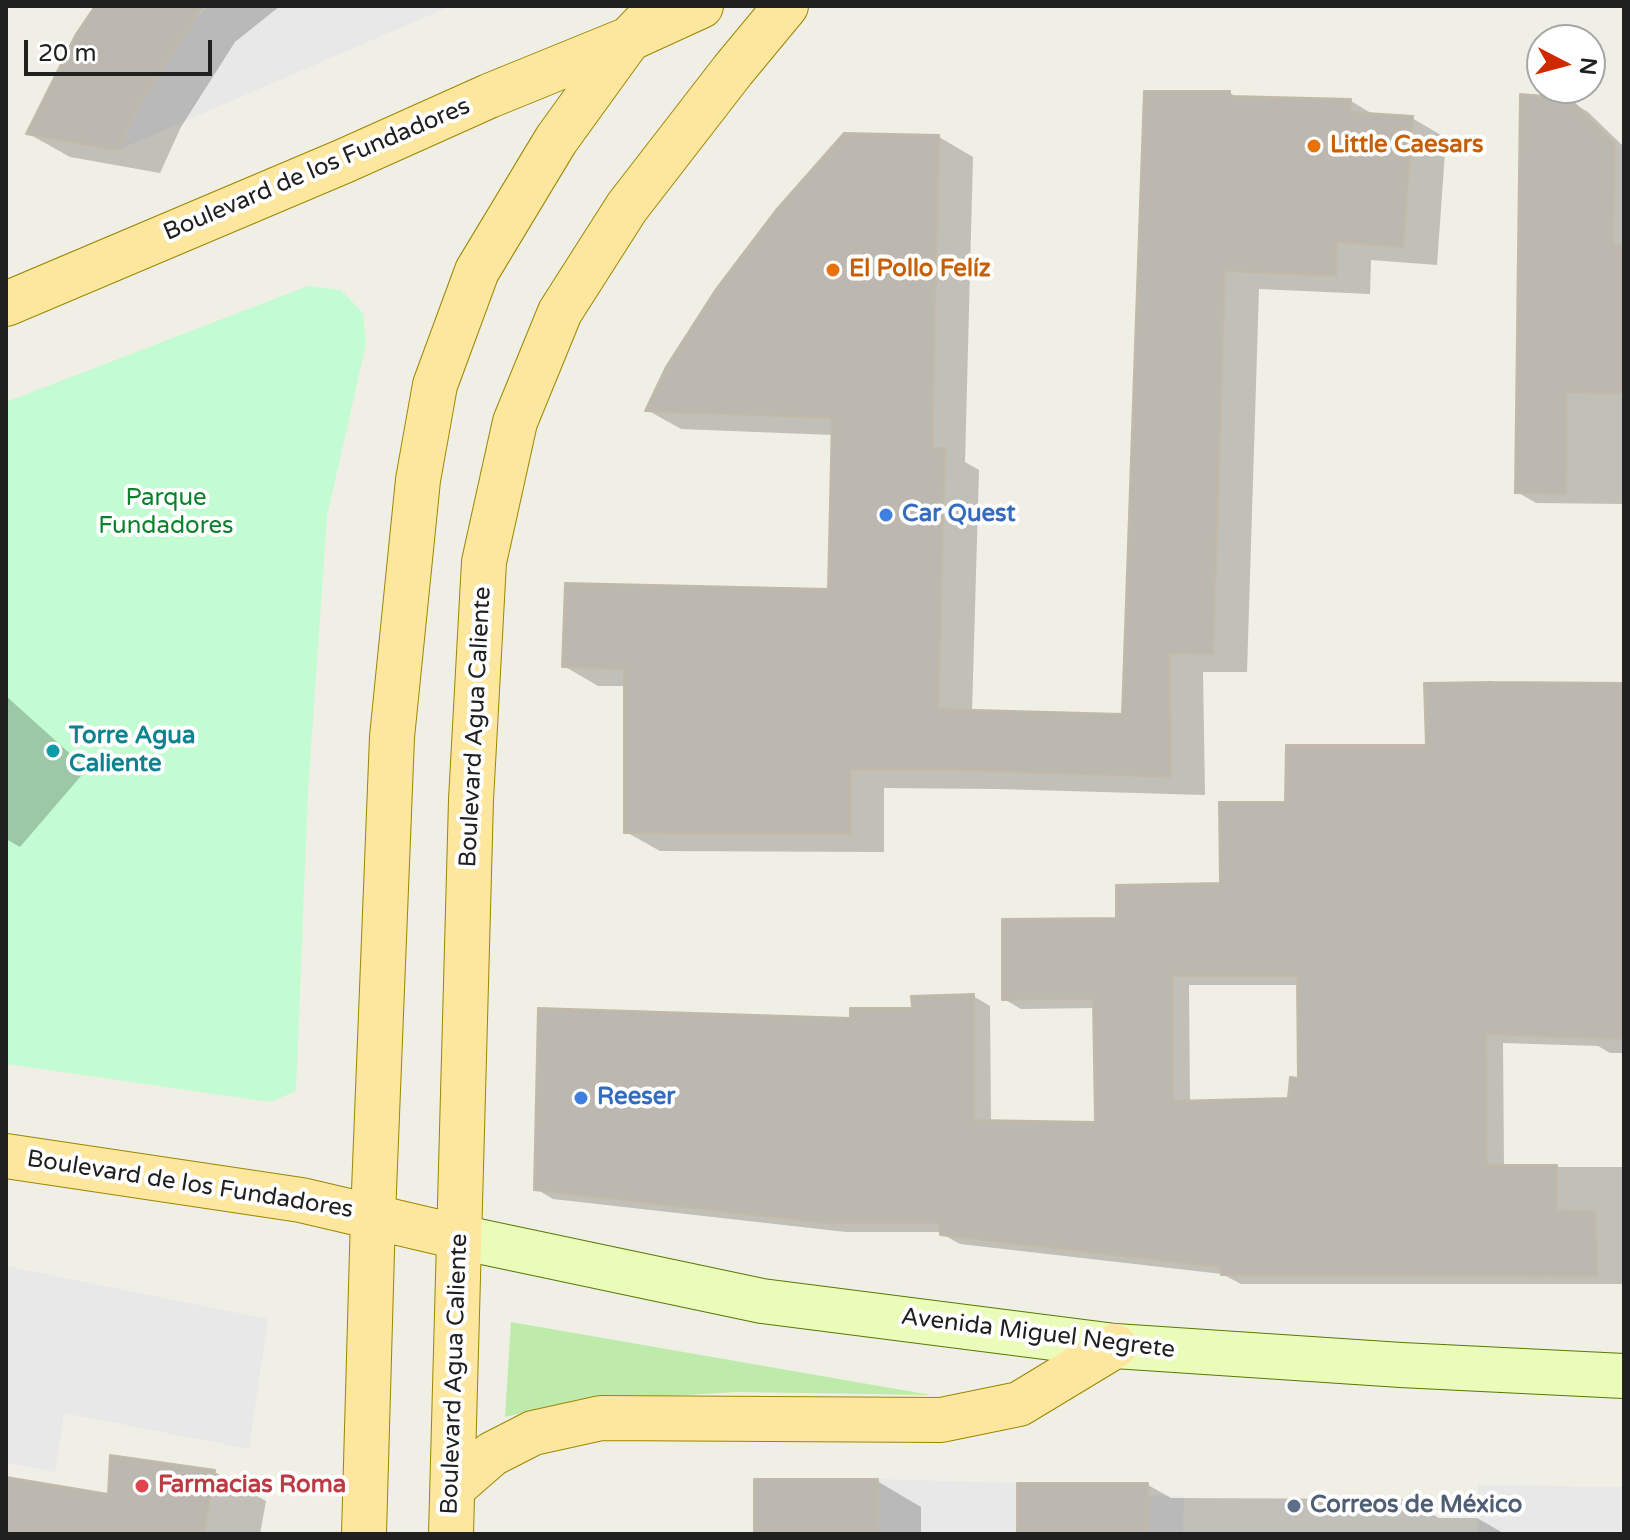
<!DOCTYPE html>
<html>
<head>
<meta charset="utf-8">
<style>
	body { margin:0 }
	#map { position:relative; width:1630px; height:1540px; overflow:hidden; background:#f0efe6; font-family:"Varela Round",sans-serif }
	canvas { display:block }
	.frame { position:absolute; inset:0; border:8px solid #202020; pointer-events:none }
	.north { position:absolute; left:1526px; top:24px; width:80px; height:80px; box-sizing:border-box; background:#fff; border:2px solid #a6a6a6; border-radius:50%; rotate:96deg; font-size:22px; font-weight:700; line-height:32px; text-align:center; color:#202020 }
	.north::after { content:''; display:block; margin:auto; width:28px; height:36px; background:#cf2900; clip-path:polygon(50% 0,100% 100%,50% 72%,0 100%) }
	.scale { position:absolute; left:24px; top:40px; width:188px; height:36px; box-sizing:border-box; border:4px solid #202020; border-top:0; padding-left:10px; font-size:24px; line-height:28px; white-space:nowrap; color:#202020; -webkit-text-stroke:6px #fff; paint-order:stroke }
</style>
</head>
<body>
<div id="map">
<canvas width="1630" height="1540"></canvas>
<div class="frame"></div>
<div class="north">N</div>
<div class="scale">20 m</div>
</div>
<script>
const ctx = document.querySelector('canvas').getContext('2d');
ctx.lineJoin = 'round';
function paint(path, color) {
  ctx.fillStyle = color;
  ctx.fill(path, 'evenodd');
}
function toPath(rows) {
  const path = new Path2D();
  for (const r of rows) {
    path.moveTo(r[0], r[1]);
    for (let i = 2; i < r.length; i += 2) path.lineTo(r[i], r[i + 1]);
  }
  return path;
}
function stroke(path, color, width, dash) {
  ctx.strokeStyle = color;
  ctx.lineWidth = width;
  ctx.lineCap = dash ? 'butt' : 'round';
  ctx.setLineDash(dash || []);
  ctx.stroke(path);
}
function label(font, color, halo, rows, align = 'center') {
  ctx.font = font + ' "Varela Round",sans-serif';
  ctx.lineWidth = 8;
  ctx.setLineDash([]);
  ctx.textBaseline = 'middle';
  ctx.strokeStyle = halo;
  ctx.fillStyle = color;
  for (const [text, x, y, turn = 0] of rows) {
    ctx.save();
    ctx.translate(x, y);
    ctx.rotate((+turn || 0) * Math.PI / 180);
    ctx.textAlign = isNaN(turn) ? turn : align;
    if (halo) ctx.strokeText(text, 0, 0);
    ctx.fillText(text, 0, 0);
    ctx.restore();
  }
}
const grass = toPath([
	[511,1322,931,1395,738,1392,601,1400,548,1407,505,1417]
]);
const park = toPath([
	[308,286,341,290,363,313,366,344,327,516,308,791,296,1091,270,1102,6,1064,6,402]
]);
const parking = toPath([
	[209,6,451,6,118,150,140,103,194,19],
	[6,1266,268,1319,249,1449,64,1413,55,1472,6,1463],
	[878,1479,1017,1483,1017,1534,877,1534],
	[1478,1485,1624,1487,1624,1534,1477,1534],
	[1148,1495,1184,1496,1183,1534,1148,1534]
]);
const shadow = toPath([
	[97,6,280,6,235,42,181,127,160,173,70,157,29,134],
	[1230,93,1238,98,1351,101,1376,116,1412,118,1446,138,1437,265,1371,260,1370,294,1259,289,1247,672,1203,672,1205,795,998,789,884,788,884,852,660,851,626,832,626,686,598,686,564,666,830,591,833,435,681,429,647,410,939,137,973,157,965,462,979,470,972,712,1124,716],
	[1568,100,1588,112,1624,147,1624,504,1536,503,1517,492],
	[1624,685,1624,1053,1610,1053,1598,1046,1503,1043,1504,1167,1624,1167,1624,1284,1241,1284,1222,1274,960,1244,942,1234,942,1232,846,1232,553,1199,536,1189,852,1021,914,1010,973,996,990,1006,991,1122,1097,1124,1095,1008,1021,1009,1004,999,1118,920,1222,885,1287,804,1428,747],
	[1189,985,1299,985,1300,1080,1290,1100,1190,1102],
	[6,696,87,769,20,847,6,839],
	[112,1457,215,1472,266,1501,260,1534,6,1534,6,1479,110,1497],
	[877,1481,921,1507,921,1534,756,1534],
	[1148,1485,1171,1498,1404,1499,1439,1518,1477,1518,1505,1534,1019,1534]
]);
const building = toPath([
	[95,6,202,6,140,103,118,150,26,134,76,34,95,6],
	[1144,91,1230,91,1230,96,1351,99,1351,112,1413,116,1403,247,1337,242,1336,276,1225,271,1213,654,1169,653,1171,777,962,770,851,770,850,834,624,833,624,669,562,667,565,583,828,589,832,418,645,411,666,367,716,289,776,210,844,133,939,135,932,448,945,448,938,709,1122,714,1144,91],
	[1520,94,1569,98,1615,144,1613,245,1624,245,1624,394,1567,392,1566,494,1515,493,1520,94],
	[1493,682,1624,683,1624,1039,1486,1034,1487,1165,1557,1165,1557,1210,1595,1212,1597,1276,1221,1275,1221,1267,940,1235,939,1223,827,1223,534,1190,538,1008,850,1018,850,1008,912,1008,911,996,974,994,974,1120,1095,1122,1093,999,1002,1000,1002,919,1116,918,1116,885,1220,883,1219,802,1285,802,1286,745,1426,745,1424,683,1493,682],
	[1172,976,1297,976,1298,1078,1290,1077,1288,1098,1173,1101,1172,976],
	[110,1455,215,1470,204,1534,6,1534,6,1477,108,1494,110,1455],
	[754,1479,878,1479,877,1534,754,1534,754,1479],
	[1017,1483,1148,1483,1147,1534,1017,1534,1017,1483]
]);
const secondary = toPath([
	[459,1237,762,1301,1115,1346,1401,1365,1624,1376]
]);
const primary = toPath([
	[6,304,344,161,489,96,629,39,701,6],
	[6,1156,301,1200,459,1237],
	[453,1488,492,1454,533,1433,601,1418,941,1420,1019,1404,1115,1346],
	[364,1534,373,1216,392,737,418,480,435,385,477,271,556,140,629,39,661,6],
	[451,1534,471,800,484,562,515,422,560,312,627,207,733,70,786,6]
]);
const markers = [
	[1314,146,8,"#e8710a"],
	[833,270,8,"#e8710a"],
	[886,515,8,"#3f7fe0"],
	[53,751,8,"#0f9aa8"],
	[581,1098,8,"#3f7fe0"],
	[142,1486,8,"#e0444e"],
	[1294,1506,8,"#5c6f8a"]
];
const foodNames = [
	["Little Caesars",1330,146],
	["El Pollo Felíz",849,270]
];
const streetNames = [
	["Boulevard de los Fundadores",317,170,-23],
	["Boulevard Agua Caliente",476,727,-87],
	["Boulevard de los Fundadores",190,1185,9],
	["Avenida Miguel Negrete",1038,1334,7],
	["Boulevard Agua Caliente",455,1374,-88]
];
const parkNames = [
	["Parque",166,499],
	["Fundadores",166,527]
];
const shopNames = [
	["Car Quest",902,515],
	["Reeser",597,1098]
];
const cultureNames = [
	["Torre Agua",69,737],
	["Caliente",69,765]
];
const healthNames = [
	["Farmacias Roma",158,1486]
];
const serviceNames = [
	["Correos de México",1310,1506]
];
paint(grass, '#beebab');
paint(park, '#c3fbd2');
paint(parking, '#e8e8e8');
paint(shadow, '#0003');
paint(building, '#bdb8af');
stroke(building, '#c2b9a8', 2);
stroke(secondary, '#567a03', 46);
stroke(primary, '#9b8600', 46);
stroke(secondary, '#ebfbb9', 44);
stroke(primary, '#fde79e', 44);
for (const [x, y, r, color] of markers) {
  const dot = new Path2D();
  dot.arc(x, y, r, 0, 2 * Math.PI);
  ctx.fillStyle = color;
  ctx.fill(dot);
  stroke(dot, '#fff', 3);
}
label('bold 24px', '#c56008', '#fff', foodNames, 'left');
label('24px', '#202020', '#fff', streetNames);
label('24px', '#0a822b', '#fff', parkNames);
label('bold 24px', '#366cbe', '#fff', shopNames, 'left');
label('bold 24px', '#0d838f', '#fff', cultureNames, 'left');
label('bold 24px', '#be3a42', '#fff', healthNames, 'left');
label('bold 24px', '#4e5e75', '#fff', serviceNames, 'left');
</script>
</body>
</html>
